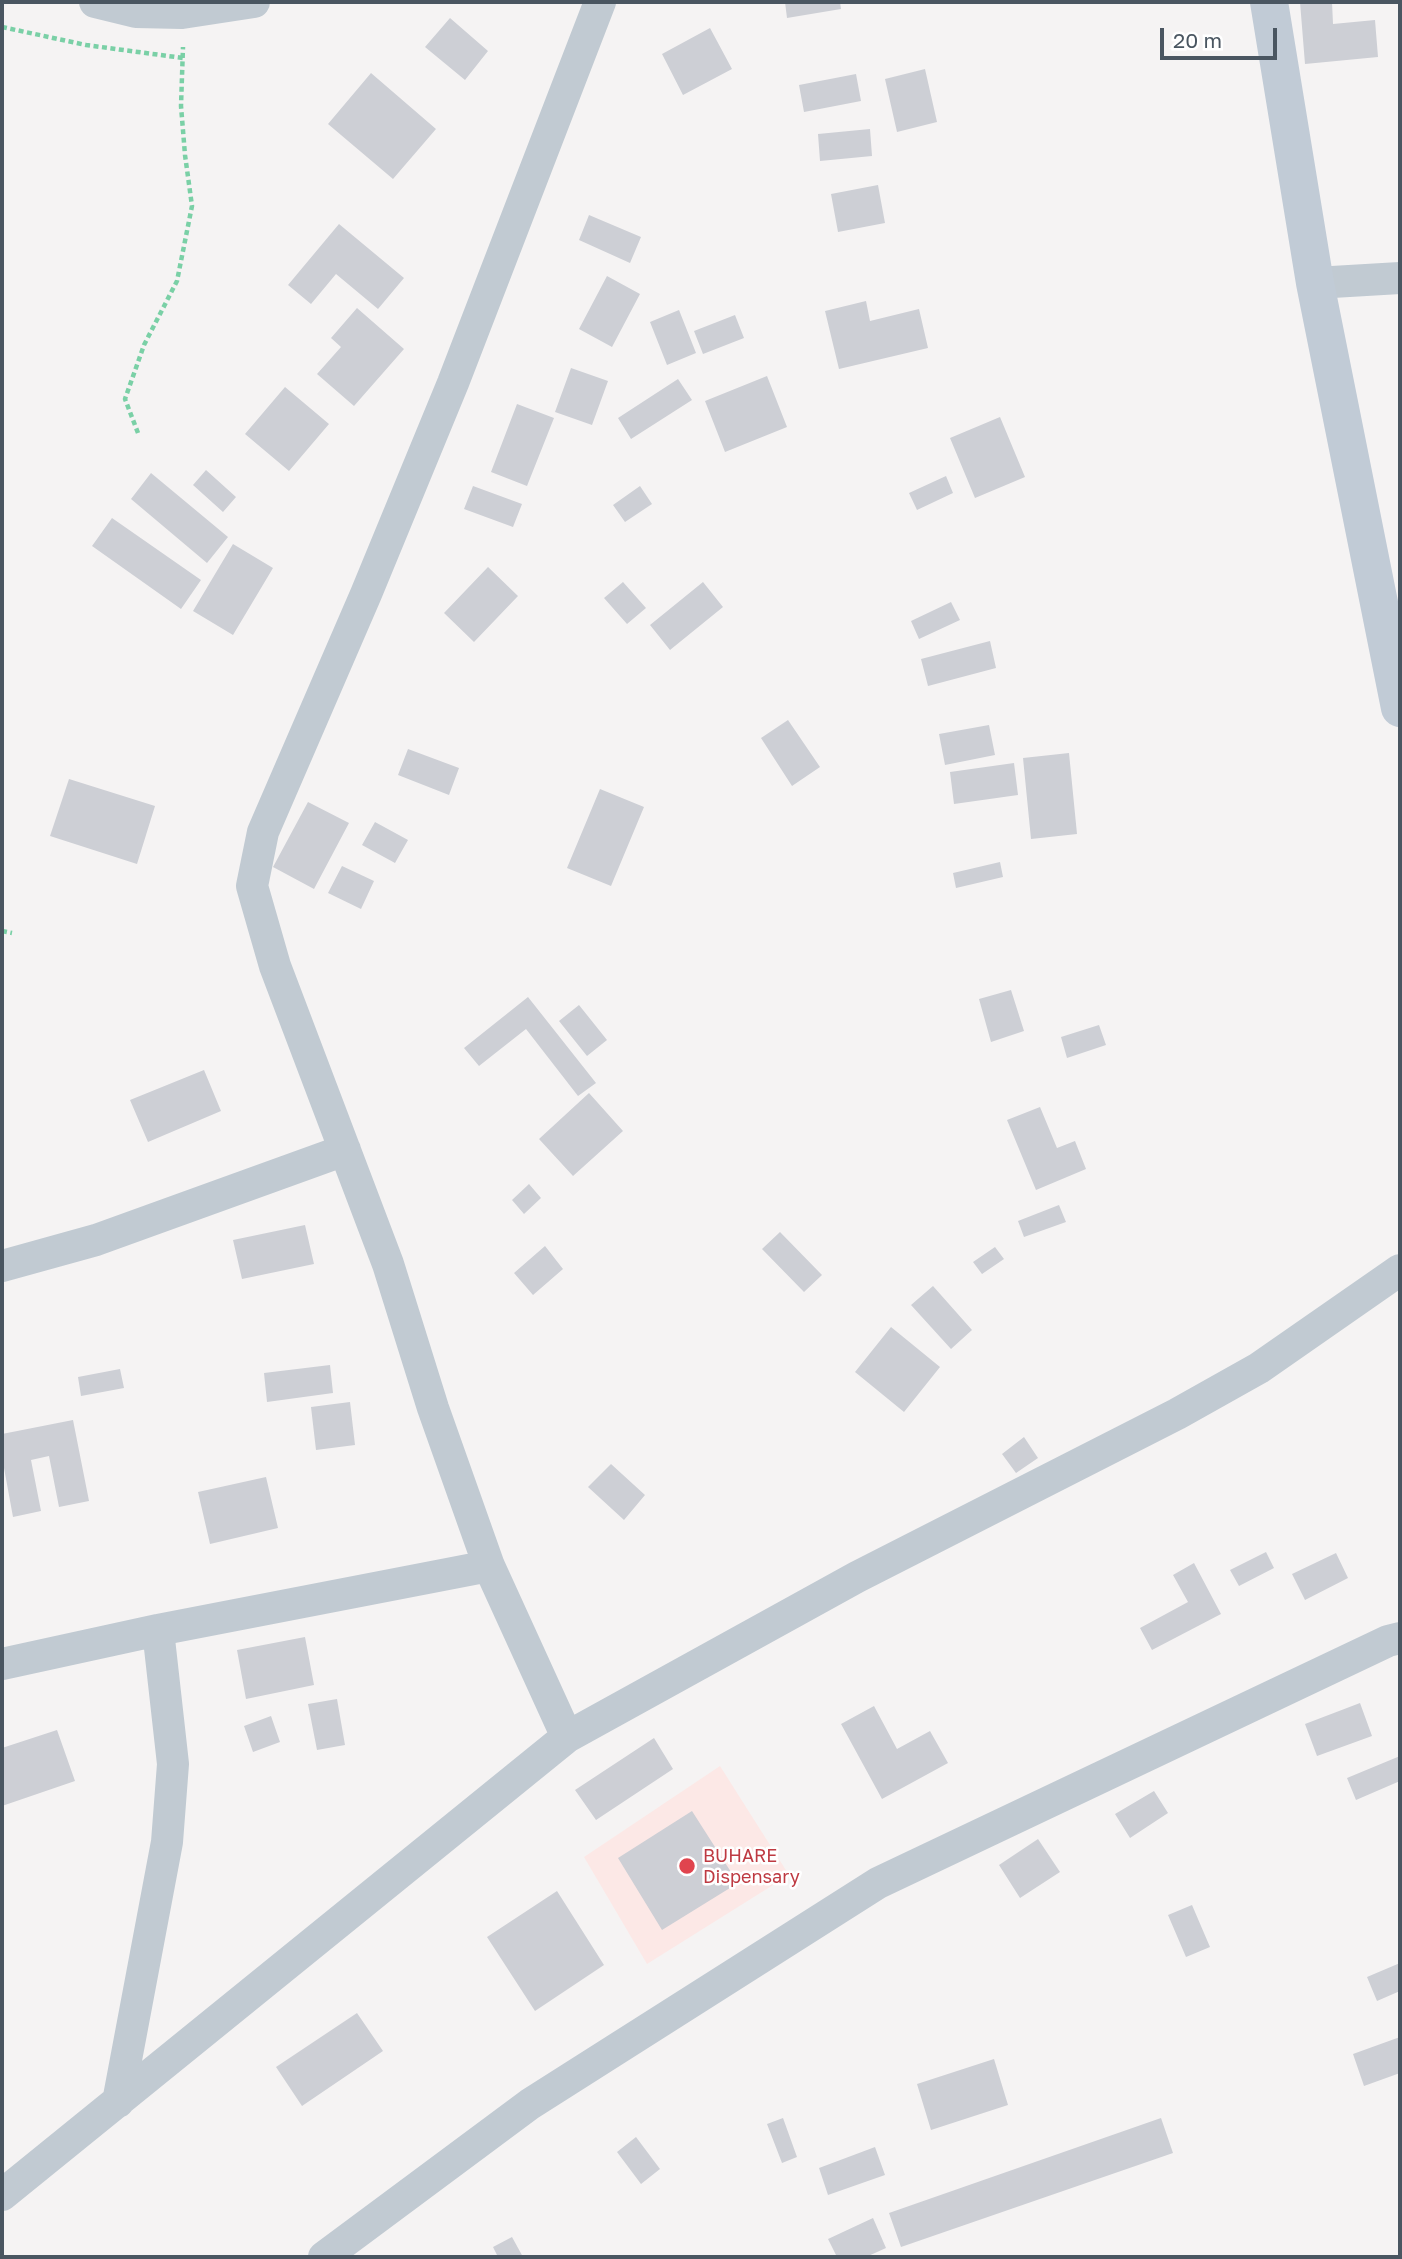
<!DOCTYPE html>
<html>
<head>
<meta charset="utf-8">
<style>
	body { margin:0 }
	#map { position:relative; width:1402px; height:2259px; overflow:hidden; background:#f5f3f3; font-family:"Golos Text",sans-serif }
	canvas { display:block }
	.frame { position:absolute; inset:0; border:4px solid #4a5661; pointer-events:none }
	.scale { position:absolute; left:1160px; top:28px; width:117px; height:32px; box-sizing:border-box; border:4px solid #4a5661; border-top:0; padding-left:9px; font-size:21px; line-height:24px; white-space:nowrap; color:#4a5661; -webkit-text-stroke:5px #fff; paint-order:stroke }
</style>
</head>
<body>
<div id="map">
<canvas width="1402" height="2259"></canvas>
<div class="frame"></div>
<div class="scale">20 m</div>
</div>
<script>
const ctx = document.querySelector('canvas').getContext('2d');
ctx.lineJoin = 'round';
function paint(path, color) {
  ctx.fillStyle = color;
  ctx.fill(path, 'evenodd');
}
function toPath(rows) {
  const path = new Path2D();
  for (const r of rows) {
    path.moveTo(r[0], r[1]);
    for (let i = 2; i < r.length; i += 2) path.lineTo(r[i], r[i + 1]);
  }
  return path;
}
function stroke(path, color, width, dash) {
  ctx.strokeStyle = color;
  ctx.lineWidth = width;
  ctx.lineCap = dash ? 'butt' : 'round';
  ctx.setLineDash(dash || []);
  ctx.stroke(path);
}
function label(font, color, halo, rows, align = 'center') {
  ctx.font = font + ' "Golos Text",sans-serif';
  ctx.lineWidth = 5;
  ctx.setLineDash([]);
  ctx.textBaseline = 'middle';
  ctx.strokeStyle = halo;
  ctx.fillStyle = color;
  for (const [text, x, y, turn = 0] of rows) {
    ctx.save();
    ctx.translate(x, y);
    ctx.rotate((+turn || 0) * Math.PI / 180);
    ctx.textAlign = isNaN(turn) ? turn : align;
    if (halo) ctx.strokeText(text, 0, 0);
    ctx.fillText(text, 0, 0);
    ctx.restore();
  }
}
const medical = toPath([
	[720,1766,789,1875,647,1964,584,1857]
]);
const building = toPath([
	[785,2,840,2,841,9,787,18],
	[1300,2,1332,2,1333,24,1375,20,1378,57,1305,64],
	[450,18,488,51,465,80,425,47],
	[710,28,732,69,683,95,662,54],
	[925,69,937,122,897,132,885,79],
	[371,73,436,129,393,179,328,124],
	[856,74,861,101,804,112,799,85],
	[870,129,872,156,820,161,818,134],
	[878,185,885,223,838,232,831,194],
	[589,215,641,237,630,263,579,240],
	[339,224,404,278,378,309,336,274,311,304,288,285],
	[607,276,640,294,612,347,579,329],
	[866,301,870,321,919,309,928,348,839,369,825,311],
	[357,308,404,349,354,406,317,374,341,347,331,338],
	[679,310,696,353,667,365,650,322],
	[735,315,744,338,703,354,694,331],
	[571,368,608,381,592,425,555,412],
	[767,376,787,427,725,452,705,401],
	[678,379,692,400,631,439,618,418],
	[285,387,329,424,289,471,245,434],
	[517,404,554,418,527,486,491,472],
	[1000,417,1025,477,975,498,950,438],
	[206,470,236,497,223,512,193,485],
	[151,473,228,537,207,563,131,499],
	[946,476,953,493,917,510,909,493],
	[473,486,522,504,513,527,464,509],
	[640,486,652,504,625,522,613,505],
	[112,518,201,580,181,609,92,546],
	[233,544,273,568,233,635,193,611],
	[488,567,518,596,474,642,444,613],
	[623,582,646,608,627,624,604,598],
	[703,582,723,607,670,650,650,625],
	[951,602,960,620,919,639,911,621],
	[990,641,996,668,928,686,921,659],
	[788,720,820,767,792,786,761,738],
	[989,725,995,755,945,765,939,734],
	[408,749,459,768,449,795,398,775],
	[1069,753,1077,834,1031,839,1023,758],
	[1014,763,1018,795,954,804,950,772],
	[69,779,155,806,137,864,50,836],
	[600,789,644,807,611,886,567,868],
	[308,802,349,823,314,889,273,867],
	[375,822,408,840,395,863,362,845],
	[1000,862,1003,877,956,888,953,873],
	[342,866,374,881,361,909,328,893],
	[1011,990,1024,1031,991,1042,979,999],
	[528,997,596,1083,578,1096,526,1029,479,1066,464,1048],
	[579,1005,607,1040,587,1056,559,1021],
	[1099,1025,1106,1045,1067,1058,1061,1037],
	[204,1070,221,1111,148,1142,130,1100],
	[589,1093,623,1131,573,1176,539,1139],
	[1040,1107,1057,1148,1075,1141,1086,1169,1036,1190,1007,1120],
	[529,1184,541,1198,524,1214,512,1200],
	[1059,1205,1066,1222,1024,1237,1018,1221],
	[305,1225,314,1264,242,1279,233,1240],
	[780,1232,822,1275,804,1292,762,1249],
	[545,1246,563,1269,533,1295,514,1273],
	[995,1247,1004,1259,982,1274,973,1262],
	[933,1286,972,1330,951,1349,911,1305],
	[891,1327,940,1367,904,1412,855,1372],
	[330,1365,333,1393,267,1402,264,1373],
	[120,1369,124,1388,81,1396,78,1377],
	[350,1402,355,1445,316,1450,311,1407],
	[73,1420,89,1501,59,1507,49,1456,31,1460,41,1511,13,1517,2,1457,2,1434],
	[1024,1437,1038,1458,1016,1473,1002,1454],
	[611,1464,645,1495,624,1520,588,1487],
	[266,1477,278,1528,210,1544,198,1492],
	[1266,1552,1274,1568,1239,1586,1230,1570],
	[1336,1553,1348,1578,1305,1600,1292,1574],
	[1194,1563,1221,1614,1152,1650,1140,1628,1188,1602,1173,1575],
	[305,1637,314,1685,246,1699,237,1650],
	[337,1699,345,1745,317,1750,308,1704],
	[1360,1703,1372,1736,1317,1756,1305,1724],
	[874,1706,897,1749,930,1731,948,1763,882,1799,841,1724],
	[271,1716,280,1742,253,1752,244,1726],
	[57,1730,75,1781,2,1806,2,1748],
	[654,1738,673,1769,596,1820,575,1790],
	[1400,1756,1400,1781,1356,1800,1347,1778],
	[1154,1791,1168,1813,1130,1838,1115,1814],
	[692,1811,738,1883,662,1930,618,1858],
	[1038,1839,1060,1872,1020,1898,999,1865],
	[557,1891,604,1965,535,2011,487,1937],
	[1192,1905,1210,1947,1186,1957,1168,1915],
	[1400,1963,1400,1991,1377,2001,1367,1977],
	[357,2013,383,2051,302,2106,276,2067],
	[1400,2037,1400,2073,1364,2086,1353,2054],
	[994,2059,1008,2105,931,2130,917,2084],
	[783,2118,797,2157,782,2163,767,2124],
	[1161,2118,1173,2153,901,2247,889,2213],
	[636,2137,660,2169,641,2184,617,2152],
	[875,2147,885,2175,828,2195,819,2168],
	[873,2218,886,2248,866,2257,837,2257,828,2239],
	[512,2237,523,2257,498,2257,493,2247]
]);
const path = toPath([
	[2,27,86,45,183,58],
	[138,433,125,399,144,345,177,281,192,206,185,155,181,106,183,47],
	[2,931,12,933]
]);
const street = toPath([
	[95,2,136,12,182,13,254,2],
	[1315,283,1400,278],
	[2,1266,96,1240,345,1150],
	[2,1664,158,1630,489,1566],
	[567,1737,489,1566,433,1408,388,1264,275,966,252,886,263,832,366,594,453,383,600,2],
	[118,2102,167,1842,173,1764,158,1630],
	[2,2195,567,1737,857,1577,1177,1414,1259,1368,1400,1270],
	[324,2257,530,2104,878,1883,1388,1641,1400,1638]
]);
const secondary = toPath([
	[1269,2,1315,283,1400,708]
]);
const markers = [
	[687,1866,9,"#e0444e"]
];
const healthNames = [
	["BUHARE",703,1856],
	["Dispensary",703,1877]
];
paint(medical, '#fce8e6');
paint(building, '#cdcfd5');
stroke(path, '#7ad0a6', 4.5, [5, 3.5]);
stroke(street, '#c1cad2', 32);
stroke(secondary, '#c1cbd6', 38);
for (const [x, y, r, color] of markers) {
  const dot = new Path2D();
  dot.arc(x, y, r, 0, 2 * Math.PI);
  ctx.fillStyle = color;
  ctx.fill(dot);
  stroke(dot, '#fff', 2.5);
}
label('18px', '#be3a42', '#fff', healthNames, 'left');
</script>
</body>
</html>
